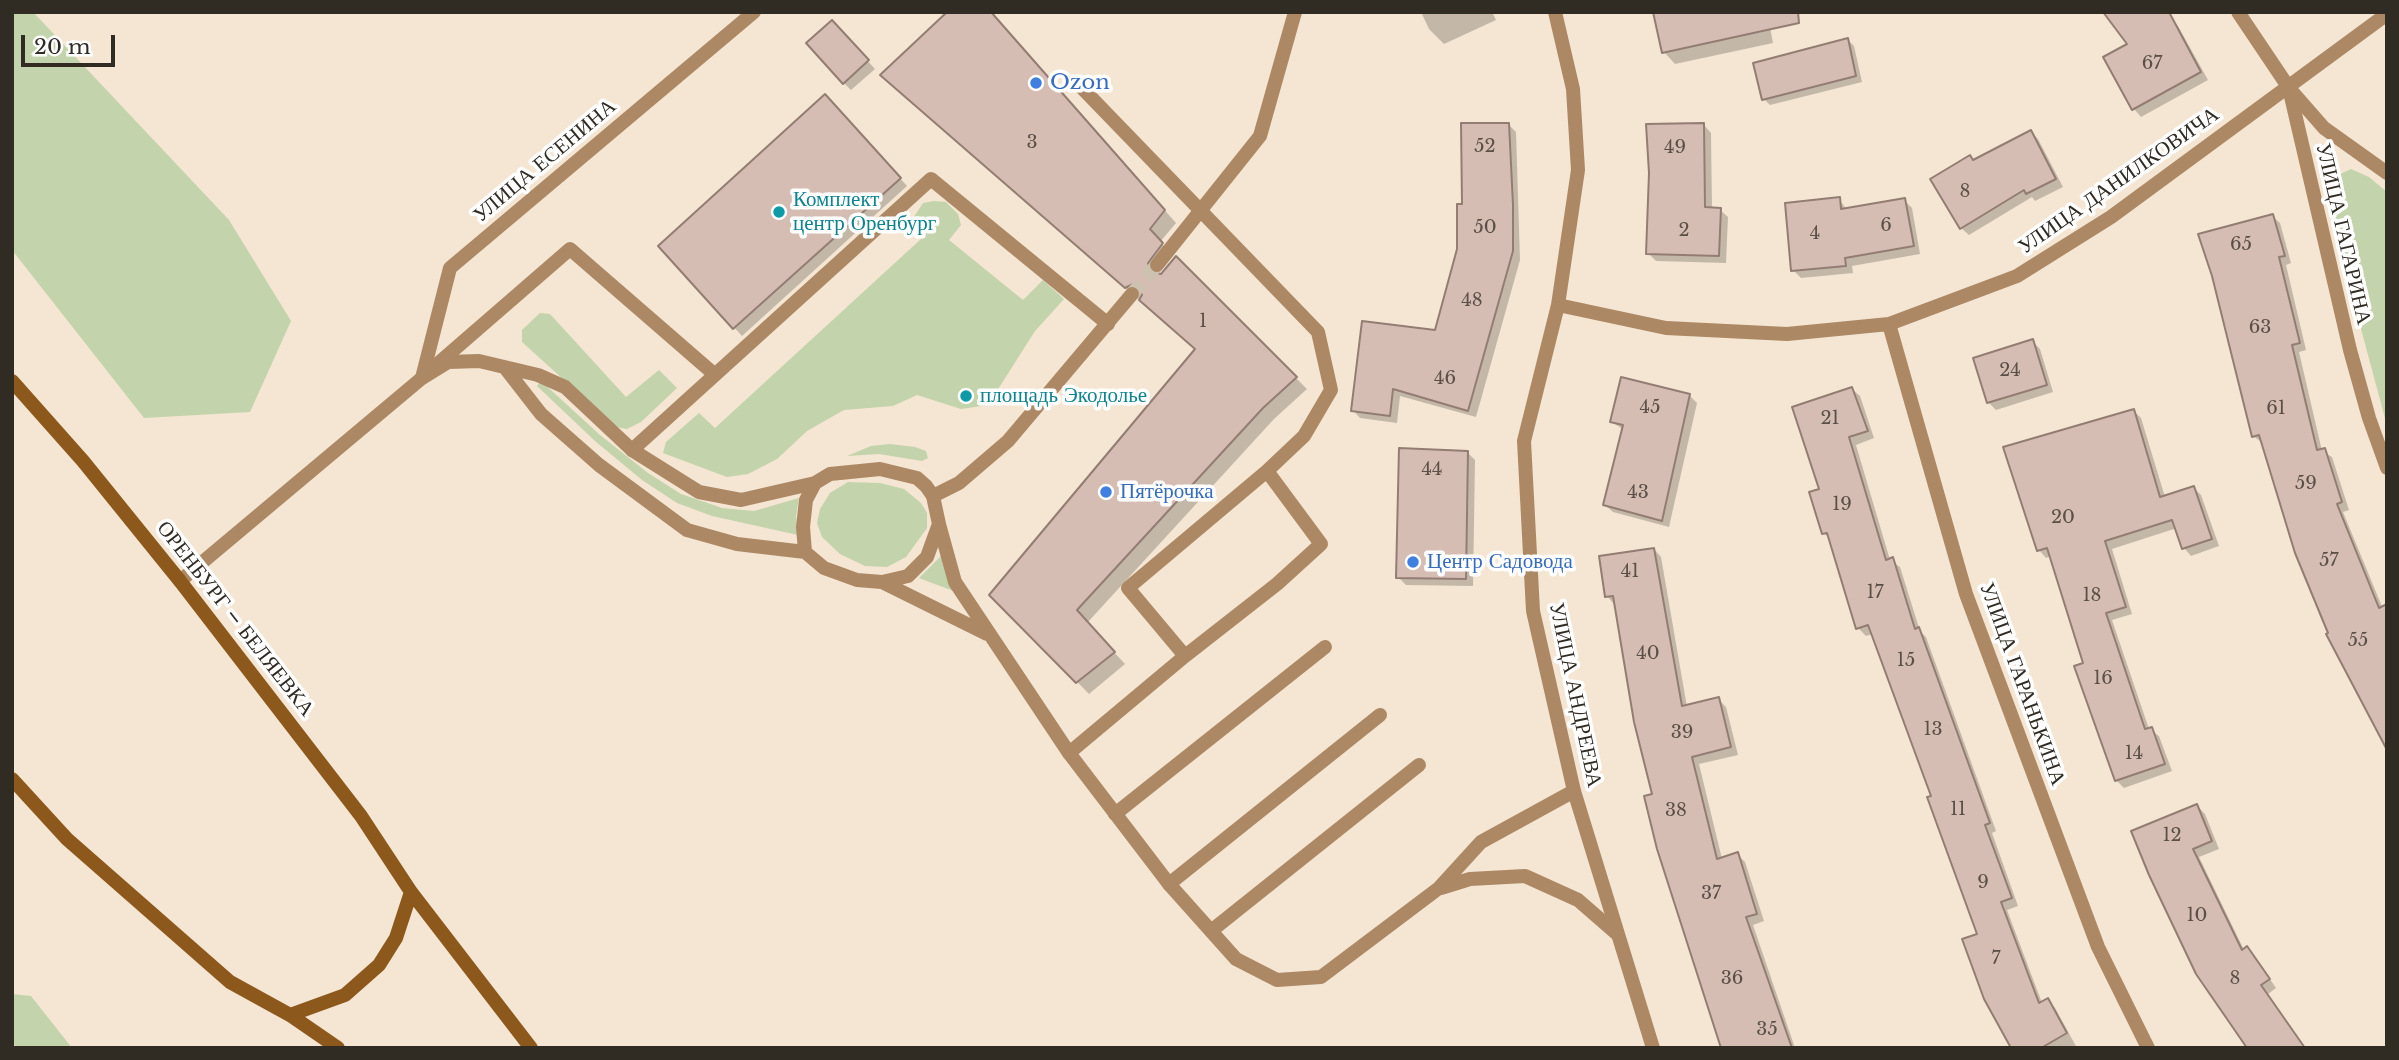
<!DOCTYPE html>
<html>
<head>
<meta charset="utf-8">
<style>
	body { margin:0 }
	#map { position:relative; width:2399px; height:1060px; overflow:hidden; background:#f4e6d2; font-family:"Libre Baskerville",serif }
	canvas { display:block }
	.frame { position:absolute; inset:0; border:14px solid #302b23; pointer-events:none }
	.scale { position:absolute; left:21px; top:35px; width:94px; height:32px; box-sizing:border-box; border:4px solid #302b23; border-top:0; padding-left:9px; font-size:21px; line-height:24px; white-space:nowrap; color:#302b23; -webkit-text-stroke:5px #fff; paint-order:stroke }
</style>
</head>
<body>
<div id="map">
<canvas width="2399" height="1060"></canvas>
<div class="frame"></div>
<div class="scale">20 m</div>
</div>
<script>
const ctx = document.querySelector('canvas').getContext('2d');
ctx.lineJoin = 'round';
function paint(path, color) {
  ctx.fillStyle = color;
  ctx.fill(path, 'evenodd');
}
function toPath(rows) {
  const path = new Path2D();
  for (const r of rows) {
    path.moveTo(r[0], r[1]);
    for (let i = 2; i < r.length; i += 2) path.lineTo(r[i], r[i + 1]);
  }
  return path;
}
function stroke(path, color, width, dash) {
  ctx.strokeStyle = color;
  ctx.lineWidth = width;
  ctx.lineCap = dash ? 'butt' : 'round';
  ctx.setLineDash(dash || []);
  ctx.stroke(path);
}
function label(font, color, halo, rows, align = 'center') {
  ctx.font = font + ' "Libre Baskerville",serif';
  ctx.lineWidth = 7;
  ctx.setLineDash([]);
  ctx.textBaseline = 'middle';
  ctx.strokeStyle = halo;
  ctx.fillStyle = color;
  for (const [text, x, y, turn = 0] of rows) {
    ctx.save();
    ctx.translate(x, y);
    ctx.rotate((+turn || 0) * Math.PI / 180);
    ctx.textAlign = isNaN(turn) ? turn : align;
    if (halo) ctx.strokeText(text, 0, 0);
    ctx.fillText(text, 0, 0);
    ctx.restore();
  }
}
const green = toPath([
	[12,12,33,12,229,220,291,321,250,412,144,418,12,250],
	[2351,169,2369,177,2387,192,2387,426,2325,194,2334,177],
	[934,201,946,202,958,214,961,225,949,240,1023,300,1043,280,1064,299,1035,331,988,405,961,409,917,395,893,406,844,410,807,431,777,459,748,474,727,477,663,453,666,442,699,413,715,428,921,239,910,223,923,203],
	[540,313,550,314,626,397,659,370,677,388,641,422,627,429,616,427,522,342,522,330],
	[541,381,600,435,648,473,681,494,722,508,754,511,799,498,796,516,798,535,712,516,677,503,642,480,595,441,537,386],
	[890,444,915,447,926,451,928,458,922,461,879,454,847,456,871,446],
	[848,482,880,483,904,489,921,503,927,513,927,528,906,557,887,567,865,566,840,554,822,537,817,523,820,509,830,493],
	[941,556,956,592,919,578],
	[12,994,31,996,72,1048,17,1048,12,1042]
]);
const shadow = toPath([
	[990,12,1176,223,1160,242,1173,255,1158,275,1160,277,1176,259,1307,389,1274,419,1087,623,1125,664,1089,694,992,595,1197,350,1143,296,1138,299,882,76],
	[1421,12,1492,12,1496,20,1444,44,1429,29],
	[1767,12,1773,43,1675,64,1664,52],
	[2171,19,2178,26,2208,80,2141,117,2134,109],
	[839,30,875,69,851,90,844,83],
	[1848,40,1854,46,1862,82,1770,105,1764,99],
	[833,104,907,186,742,336,660,246],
	[1509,125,1516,132,1520,260,1476,417,1400,396,1397,423,1360,418,1353,410,1437,332,1458,249,1464,206],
	[1704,125,1711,133,1712,209,1720,210,1728,217,1726,263,1656,261,1648,253],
	[2031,132,2038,139,2063,187,2035,201,2032,197,1969,235,1961,228,1974,161],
	[1839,199,1847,210,1904,200,1912,208,1920,254,1852,266,1853,273,1801,278,1793,270],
	[2272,216,2280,223,2291,263,2286,265,2306,350,2299,352,2322,451,2332,457,2349,510,2343,512,2383,609,2331,634,2263,443,2253,436],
	[2032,341,2040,349,2053,392,1996,410,1988,402],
	[1852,389,1860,396,1874,438,1856,445,1890,560,1900,567,1920,631,1926,637,1996,831,1992,833,2018,906,2007,910,2042,1003,2048,1000,2055,1008,2077,1048,2014,1048,1934,797,1873,634,1866,636,1858,628,1831,540,1824,533,1821,490],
	[1690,396,1697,403,1669,527,1613,512,1605,505,1624,430,1612,422],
	[2134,411,2141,418,2165,497,2194,488,2201,495,2219,546,2191,556,2184,548,2177,528,2112,549,2132,614,2112,620,2149,729,2159,736,2172,771,2124,788,2116,780,2086,664,2051,556,2046,558,2039,550],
	[1467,452,1475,460,1473,586,1406,585,1398,577],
	[1654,549,1661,557,1687,707,1718,699,1726,707,1738,755,1699,764,1722,859,1737,854,1745,862,1764,921,1753,925,1795,1048,1722,1048,1654,795,1614,604,1607,596],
	[2197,806,2205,814,2219,849,2199,857,2244,950,2247,948,2254,956,2276,988,2268,994,2305,1048,2247,1048,2134,832]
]);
const building = toPath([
	[947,12,991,12,1165,210,1150,229,1163,243,1148,263,1151,272,1161,274,1176,256,1297,377,1263,408,1077,610,1115,652,1076,683,989,595,1195,349,1139,300,1142,295,1139,287,1133,284,1125,288,880,75,947,12],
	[1653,12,1798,12,1799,23,1662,53,1653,12],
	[2103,12,2169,12,2201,72,2132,110,2103,57,2127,44,2103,12],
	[832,20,869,60,843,84,806,43,832,20],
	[1848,38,1856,76,1762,100,1753,63,1848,38],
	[825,94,901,178,733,329,658,246,825,94],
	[1461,123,1509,123,1513,205,1513,251,1468,411,1393,389,1390,416,1351,411,1362,321,1435,330,1457,249,1457,204,1462,204,1461,123],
	[1704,123,1705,207,1721,208,1719,256,1646,254,1649,173,1646,124,1704,123],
	[2031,130,2056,179,2026,194,2024,190,1960,229,1930,179,1970,155,1973,160,2031,130],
	[1840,197,1841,209,1905,198,1914,246,1845,258,1846,266,1791,271,1785,203,1840,197],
	[2273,214,2285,256,2279,257,2300,343,2292,345,2317,450,2325,448,2342,502,2337,504,2379,608,2387,604,2387,750,2326,634,2328,633,2295,553,2259,435,2252,437,2212,276,2198,234,2273,214],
	[2033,339,2047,385,1987,403,1973,358,2033,339],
	[1621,377,1690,394,1662,521,1603,505,1623,425,1610,422,1621,377],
	[1852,387,1868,431,1849,437,1886,560,1893,557,1915,629,1919,627,1990,823,1985,825,2012,898,2001,902,2039,1003,2048,998,2067,1033,2041,1048,2011,1048,1984,999,1962,939,1977,934,1927,797,1931,796,1868,625,1856,629,1827,533,1822,534,1809,492,1819,489,1792,407,1852,387],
	[2134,409,2160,497,2194,486,2212,539,2182,549,2172,520,2105,541,2126,607,2106,613,2145,729,2152,727,2165,764,2115,781,2074,666,2083,663,2047,548,2037,551,2003,447,2134,409],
	[1399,448,1468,451,1466,579,1396,578,1399,448],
	[1654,548,1682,706,1719,697,1731,747,1692,757,1717,859,1738,852,1757,914,1746,917,1792,1048,1721,1048,1657,849,1644,796,1652,794,1634,722,1613,596,1605,597,1599,556,1654,548],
	[2197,804,2212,841,2193,849,2242,950,2247,946,2270,979,2261,985,2305,1048,2247,1048,2196,974,2149,875,2131,831,2197,804]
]);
const minorTunnel = toPath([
	[1132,294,1157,265]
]);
const service = toPath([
	[434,367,570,249,714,374],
	[632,450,931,179,1108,324],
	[1185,656,1277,584,1321,544,1267,471],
	[1069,753,1185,656,1128,588,1267,471,1304,436,1331,390,1318,332,1082,88],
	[1115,814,1325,647],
	[1169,884,1380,715],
	[1211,931,1419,765]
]);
const minor = toPath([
	[1555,12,1573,89,1578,170,1558,305,1524,441,1533,611,1574,791,1653,1048],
	[2238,12,2289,88,2324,128,2387,173],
	[2289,88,2350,350,2369,418,2387,468],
	[1157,265,1260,136,1295,12],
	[1558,305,1666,328,1787,334,1889,324,2017,276,2111,217,2387,14],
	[1889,324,1966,594,2098,947,2148,1048],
	[422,378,450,268,754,12],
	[933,496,959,483,1008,441,1132,294]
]);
const tertiary = toPath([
	[506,369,541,414,599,465,687,530,737,544,805,552],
	[880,469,917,478,926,486,933,496,939,524,927,557,908,576,882,582,857,580,824,568,805,552,803,527,806,500,815,483,830,474,880,469],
	[939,524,955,582,1069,753,1169,884,1236,959,1277,980,1321,977,1439,888,1481,842,1574,791],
	[180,581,422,378,448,362,479,361,538,375,565,387,632,450,699,492,741,500,815,483],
	[882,582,987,634],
	[1441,888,1470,879,1525,876,1578,900,1616,933]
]);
const secondary = toPath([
	[12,381,83,461,180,581,361,816,411,892,531,1048],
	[12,779,67,839,230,982,290,1015,345,995,379,965,396,938,411,892],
	[290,1015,338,1048]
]);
const markers = [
	[1036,83,7,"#3f7fe0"],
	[779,212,7,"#0f9aa8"],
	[966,396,7,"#0f9aa8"],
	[1106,492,7,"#3f7fe0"],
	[1413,562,7,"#3f7fe0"]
];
const numberNames = [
	["67",2152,64],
	["3",1032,143],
	["52",1485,147],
	["49",1675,148],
	["8",1965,192],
	["6",1886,226],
	["50",1485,228],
	["2",1684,231],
	["4",1815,234],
	["65",2241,245],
	["48",1472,301],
	["1",1203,322],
	["63",2260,328],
	["24",2010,371],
	["46",1445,379],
	["45",1650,408],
	["61",2276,409],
	["21",1830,419],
	["44",1432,470],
	["59",2306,484],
	["43",1638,493],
	["19",1842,505],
	["20",2063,518],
	["57",2329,561],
	["41",1630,572],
	["17",1875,593],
	["18",2092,596],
	["55",2358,641],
	["40",1648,654],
	["15",1906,661],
	["16",2103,679],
	["13",1933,730],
	["39",1682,733],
	["14",2134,754],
	["11",1958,810],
	["38",1676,811],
	["12",2172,836],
	["9",1983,883],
	["37",1711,894],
	["10",2197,916],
	["7",1996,959],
	["36",1732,979],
	["8",2235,979],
	["35",1767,1030]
];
const shopNames = [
	["Ozon",1050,83],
	["Пятёрочка",1120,492],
	["Центр Садовода",1427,562]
];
const streetNames = [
	["УЛИЦА ЕСЕНИНА",545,161,-40],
	["УЛИЦА ДАНИЛКОВИЧА",2119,181,-35],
	["УЛИЦА ГАГАРИНА",2343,234,77],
	["ОРЕНБУРГ – БЕЛЯЕВКА",235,619,52],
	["УЛИЦА ГАРАНЬКИНА",2022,684,70],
	["УЛИЦА АНДРЕЕВА",1575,695,78]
];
const cultureNames = [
	["Комплект",793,200],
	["центр Оренбург",793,224],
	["площадь Экодолье",980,396]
];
paint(green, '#c3d3ab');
paint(shadow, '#0003');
paint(building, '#d6bdb3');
stroke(building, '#937d73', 2);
stroke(minorTunnel, '#cdc1af', 14, [14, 7]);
stroke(service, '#ad8865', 14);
stroke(minor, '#ad8865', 14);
stroke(tertiary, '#ad8865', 14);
stroke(secondary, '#8d581c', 14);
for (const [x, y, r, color] of markers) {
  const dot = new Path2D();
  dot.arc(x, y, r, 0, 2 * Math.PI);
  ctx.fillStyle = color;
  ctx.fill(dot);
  stroke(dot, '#fff', 2.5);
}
label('18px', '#5a5047', null, numberNames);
label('21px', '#366cbe', '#fff', shopNames, 'left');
label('21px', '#302b23', '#fff', streetNames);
label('21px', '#0d838f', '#fff', cultureNames, 'left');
</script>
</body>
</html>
